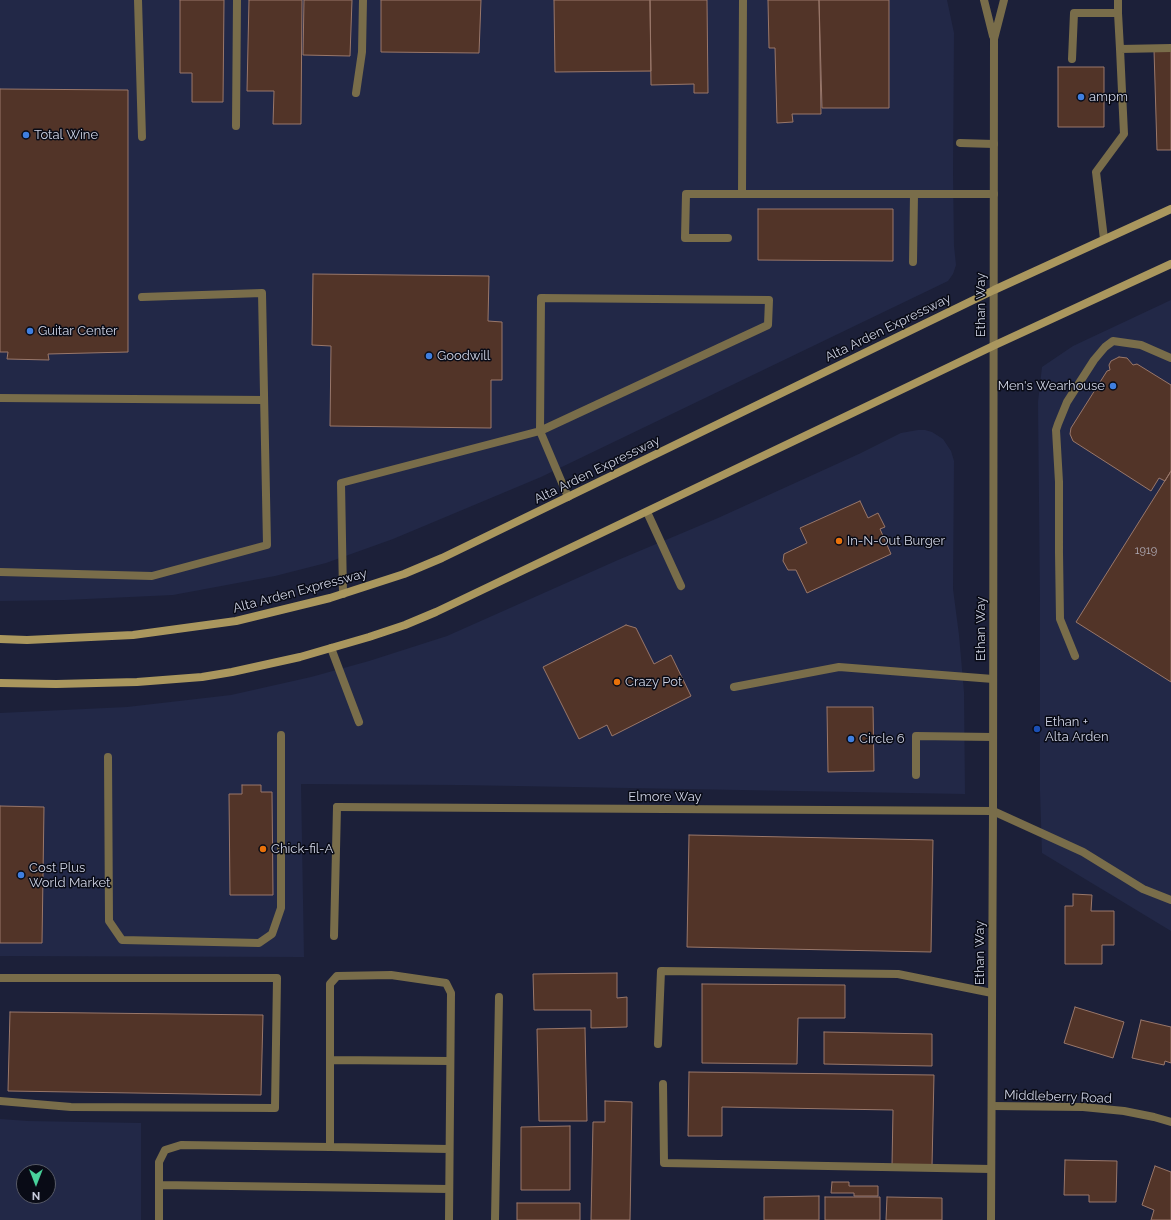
<!DOCTYPE html>
<html>
<head>
<meta charset="utf-8">
<style>
	body { margin:0 }
	#map { position:relative; width:1171px; height:1220px; overflow:hidden; background:#1c2039; font-family:Raleway,sans-serif }
	canvas { display:block }
	.north { position:absolute; left:16px; top:1164px; width:40px; height:40px; box-sizing:border-box; background:#090b16; border:1px solid #585b68; border-radius:50%; rotate:180deg; font-size:11px; font-weight:700; line-height:16px; text-align:center; color:#ced2e3 }
	.north::after { content:''; display:block; margin:auto; width:14px; height:18px; background:#49d49c; clip-path:polygon(50% 0,100% 100%,50% 72%,0 100%) }
</style>
</head>
<body>
<div id="map">
<canvas width="1171" height="1220"></canvas>
<div class="north">N</div>
</div>
<script>
const ctx = document.querySelector('canvas').getContext('2d');
ctx.lineJoin = 'round';
function paint(path, color) {
  ctx.fillStyle = color;
  ctx.fill(path, 'evenodd');
}
function toPath(rows) {
  const path = new Path2D();
  for (const r of rows) {
    path.moveTo(r[0], r[1]);
    for (let i = 2; i < r.length; i += 2) path.lineTo(r[i], r[i + 1]);
  }
  return path;
}
function stroke(path, color, width, dash) {
  ctx.strokeStyle = color;
  ctx.lineWidth = width;
  ctx.lineCap = dash ? 'butt' : 'round';
  ctx.setLineDash(dash || []);
  ctx.stroke(path);
}
function label(font, color, halo, rows, align = 'center') {
  ctx.font = font + ' Raleway,sans-serif';
  ctx.lineWidth = 3;
  ctx.setLineDash([]);
  ctx.textBaseline = 'middle';
  ctx.strokeStyle = halo;
  ctx.fillStyle = color;
  for (const [text, x, y, turn = 0] of rows) {
    ctx.save();
    ctx.translate(x, y);
    ctx.rotate((+turn || 0) * Math.PI / 180);
    ctx.textAlign = isNaN(turn) ? turn : align;
    if (halo) ctx.strokeText(text, 0, 0);
    ctx.fillText(text, 0, 0);
    ctx.restore();
  }
}
const built = toPath([
	[0,0,947,0,954,33,953,174,954,246,956,265,953,274,948,281,541,477,393,539,326,563,275,576,173,595,65,600,0,601],
	[1171,300,1171,931,1042,853,1040,791,1040,602,1038,402,1042,367,1073,346],
	[918,430,925,430,932,432,943,439,951,451,954,461,953,589,959,635,964,692,965,794,460,785,301,784,304,957,0,956,0,713,127,707,231,695,311,677,369,661,447,636,618,560,718,518,861,453,901,433],
	[0,1119,28,1121,141,1123,141,1220,0,1220],
	[24,1172,48,1172,48,1196,24,1196]
]);
const building = toPath([
	[180,0,224,0,223,102,192,102,192,73,180,73,180,0],
	[249,0,302,0,301,124,273,124,274,91,247,91,249,0],
	[304,0,352,0,350,56,303,55,304,0],
	[381,0,481,0,479,53,381,52,381,0],
	[554,0,650,0,651,71,555,72,554,0],
	[650,0,707,0,708,93,694,93,694,84,651,85,650,0],
	[768,0,819,0,821,114,792,114,793,122,777,123,775,48,769,48,768,0],
	[819,0,889,0,889,108,822,108,819,0],
	[1171,49,1171,150,1157,150,1154,50,1171,49],
	[1058,67,1104,67,1104,127,1058,127,1058,67],
	[0,89,128,90,128,352,48,354,49,360,7,359,8,352,0,352,0,89],
	[758,209,893,209,893,261,758,260,758,209],
	[313,274,489,276,488,321,502,322,502,380,491,380,491,428,330,426,331,346,312,345,313,274],
	[1119,357,1127,358,1133,365,1137,364,1171,385,1171,471,1165,481,1159,478,1151,491,1073,441,1070,434,1071,428,1107,371,1110,370,1109,365,1111,361,1119,357],
	[1171,471,1171,682,1076,622,1171,471],
	[860,501,868,518,878,513,885,527,880,529,891,554,807,593,796,570,788,570,783,561,784,554,807,543,800,528,860,501],
	[626,625,636,628,654,664,671,655,691,696,612,736,607,725,579,739,543,667,626,625],
	[827,707,873,707,874,771,828,772,827,707],
	[242,785,261,785,261,792,272,792,273,895,230,895,229,794,242,794,242,785],
	[0,806,44,807,42,943,0,943,0,806],
	[689,835,933,840,931,952,687,947,689,835],
	[1073,894,1092,895,1091,911,1114,911,1114,945,1102,945,1102,964,1065,964,1065,906,1073,906,1073,894],
	[617,973,617,998,627,997,627,1027,591,1028,591,1010,534,1010,533,974,617,973],
	[702,984,845,985,845,1018,798,1018,797,1064,702,1063,702,984],
	[1075,1007,1124,1022,1113,1058,1064,1043,1075,1007],
	[10,1012,263,1015,261,1095,8,1091,10,1012],
	[1141,1020,1171,1027,1171,1063,1165,1061,1164,1065,1132,1058,1141,1020],
	[585,1028,587,1121,539,1121,537,1029,585,1028],
	[824,1032,932,1034,932,1066,824,1064,824,1032],
	[689,1072,934,1075,932,1166,892,1165,893,1110,722,1107,722,1136,688,1136,689,1072],
	[605,1101,632,1102,630,1220,591,1220,593,1122,605,1122,605,1101],
	[570,1126,570,1190,521,1190,521,1127,570,1126],
	[1065,1160,1117,1161,1116,1202,1089,1202,1089,1195,1064,1195,1065,1160],
	[1155,1166,1171,1172,1171,1220,1151,1220,1154,1210,1142,1205,1155,1166],
	[832,1182,849,1182,849,1186,878,1186,878,1196,854,1196,854,1193,831,1193,832,1182],
	[819,1196,819,1220,764,1220,764,1197,819,1196],
	[825,1197,880,1197,880,1220,825,1220,825,1197],
	[887,1197,942,1198,942,1220,886,1220,887,1197],
	[517,1203,580,1203,580,1220,517,1220,517,1203]
]);
const service = toPath([
	[138,0,142,137],
	[1118,0,1118,13,1120,49],
	[1072,59,1074,13,1118,13],
	[356,93,362,52,363,0],
	[236,126,237,0],
	[960,143,994,144],
	[742,193,743,0],
	[728,238,685,238,686,194,994,194],
	[1104,239,1096,172,1124,134,1120,49,1171,48],
	[913,262,914,194],
	[541,298,769,300,768,325,540,431,541,298],
	[0,398,264,400],
	[647,512,681,586],
	[0,572,152,576,267,545,262,293,142,297],
	[343,594,341,483,540,431,568,497],
	[331,648,359,722],
	[1075,656,1060,619,1059,553,1059,482,1056,430,1058,424,1067,402,1094,360,1105,347,1113,341,1141,345,1171,358],
	[734,687,839,667,993,679],
	[108,757,109,921,122,940,259,943,272,934,281,908,281,735],
	[916,775,916,736,993,737],
	[993,811,1083,852,1143,889,1171,900],
	[334,936,337,807],
	[0,978,277,978,275,1108,71,1107,0,1101],
	[658,1044,661,971,898,974,992,993],
	[330,1060,450,1061],
	[663,1084,664,1163,991,1169],
	[159,1185,449,1189],
	[159,1220,159,1162,165,1150,181,1145,330,1147],
	[449,1220,451,993,446,983,391,975,337,976,330,984,330,1147,449,1149],
	[495,1220,499,997]
]);
const minor = toPath([
	[337,807,993,811],
	[992,1106,1083,1107,1124,1111,1154,1117,1171,1122]
]);
const tertiary = toPath([
	[984,0,993,36],
	[991,1220,993,811,994,39,1004,0]
]);
const secondary = toPath([
	[0,639,27,640,133,635,236,621,330,598,404,574,442,558,994,290,1171,209],
	[0,683,56,684,137,682,202,677,232,672,300,657,369,637,405,625,436,612,993,346,1171,264]
]);
const markers = [
	[1081,97,4,"#3f7fe0"],
	[26,135,4,"#3f7fe0"],
	[30,331,4,"#3f7fe0"],
	[429,356,4,"#3f7fe0"],
	[1113,386,4,"#3f7fe0"],
	[839,541,4,"#e8710a"],
	[617,682,4,"#e8710a"],
	[1037,729,4,"#1a4fb4"],
	[851,739,4,"#3f7fe0"],
	[263,849,4,"#e8710a"],
	[21,875,4,"#3f7fe0"]
];
const numberNames = [
	["1919",1146,551]
];
const poiNames = [
	["ampm",1089,97],
	["Total Wine",34,135],
	["Guitar Center",38,331],
	["Goodwill",437,356],
	["Men's Wearhouse",1105,386,"right"],
	["In-N-Out Burger",847,541],
	["Crazy Pot",625,682],
	["Ethan +",1045,722],
	["Alta Arden",1045,737],
	["Circle 6",859,739],
	["Chick-fil-A",271,849],
	["Cost Plus",29,868],
	["World Market",29,883]
];
const streetNames = [
	["Ethan Way",981,305,-90],
	["Alta Arden Expressway",888,328,-26],
	["Alta Arden Expressway",597,470,-26],
	["Alta Arden Expressway",300,591,-15],
	["Ethan Way",981,629,-90],
	["Elmore Way",665,797],
	["Ethan Way",980,953,-90],
	["Middleberry Road",1058,1097,2]
];
paint(built, '#222847');
paint(building, '#523428');
stroke(building, '#99776a', 1);
stroke(service, '#796d4a', 8);
stroke(minor, '#796d4a', 8);
stroke(tertiary, '#796d4a', 8);
stroke(secondary, '#aa975e', 8);
for (const [x, y, r, color] of markers) {
  const dot = new Path2D();
  dot.arc(x, y, r, 0, 2 * Math.PI);
  ctx.fillStyle = color;
  ctx.fill(dot);
  stroke(dot, '#090b16', 1.5);
}
label('11px', '#afaab4', null, numberNames);
label('13px', '#ced2e3', '#090b16', poiNames, 'left');
label('13px', '#ced2e3', '#090b16', streetNames);
</script>
</body>
</html>
